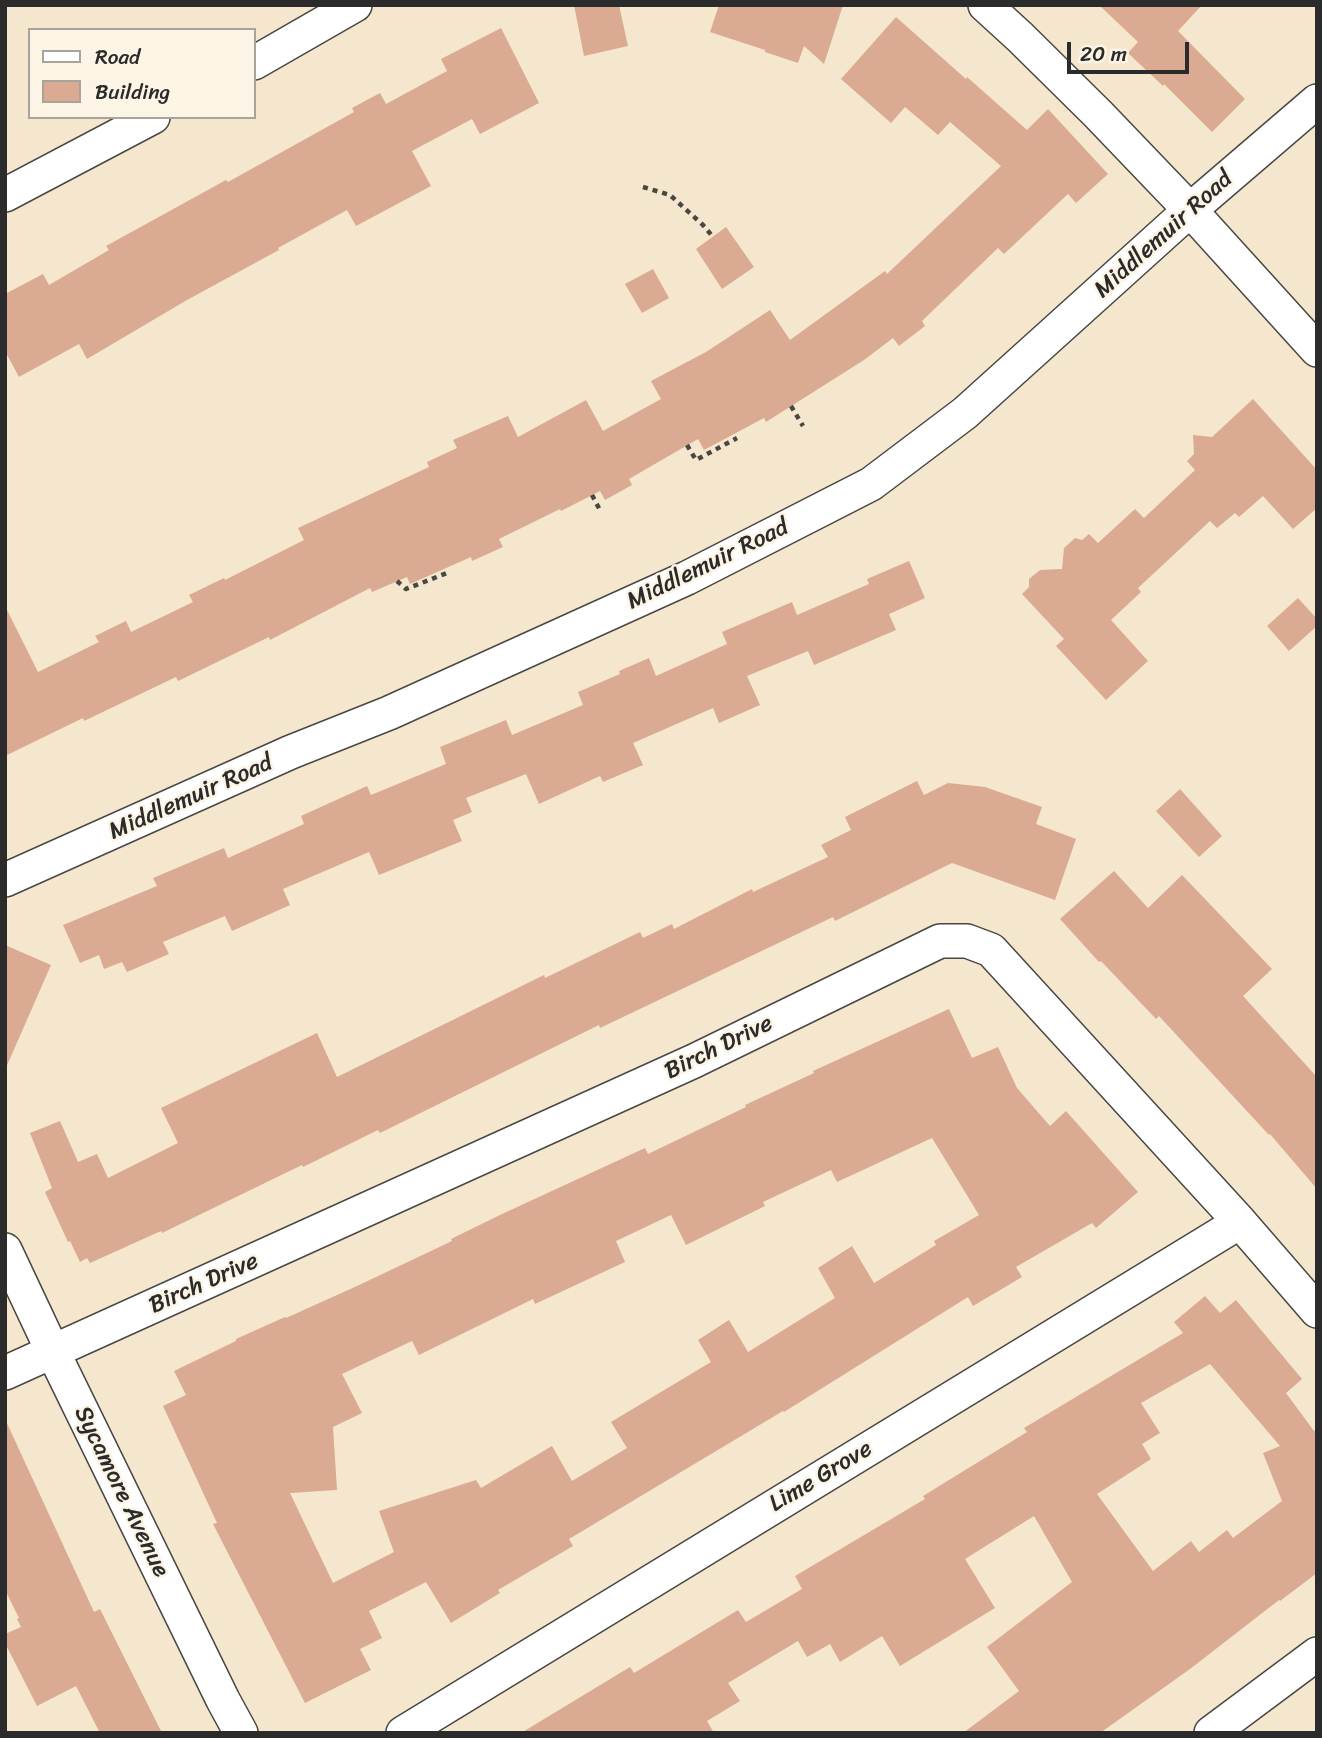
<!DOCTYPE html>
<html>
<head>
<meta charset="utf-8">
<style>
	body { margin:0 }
	#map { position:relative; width:1322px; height:1738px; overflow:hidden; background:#f4e7cd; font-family:Sriracha,sans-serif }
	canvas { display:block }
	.frame { position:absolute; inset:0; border:7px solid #2b2b2b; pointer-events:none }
	.legend { position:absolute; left:28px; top:28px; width:228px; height:91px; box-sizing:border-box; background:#fcf5e5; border:2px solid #a8a49b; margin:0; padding:9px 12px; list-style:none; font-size:21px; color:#2b2b2b }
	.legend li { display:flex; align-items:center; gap:14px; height:35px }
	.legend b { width:35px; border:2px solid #a8a49b }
	.scale { position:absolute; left:1067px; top:42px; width:122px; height:32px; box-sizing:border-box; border:4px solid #2b2b2b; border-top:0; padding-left:9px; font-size:21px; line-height:24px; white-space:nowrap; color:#2b2b2b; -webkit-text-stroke:5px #fcf5e5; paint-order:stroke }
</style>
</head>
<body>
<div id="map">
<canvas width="1322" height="1738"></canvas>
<div class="frame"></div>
<ul class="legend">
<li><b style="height:9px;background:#fff"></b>Road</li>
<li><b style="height:19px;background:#dbaa92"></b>Building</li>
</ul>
<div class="scale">20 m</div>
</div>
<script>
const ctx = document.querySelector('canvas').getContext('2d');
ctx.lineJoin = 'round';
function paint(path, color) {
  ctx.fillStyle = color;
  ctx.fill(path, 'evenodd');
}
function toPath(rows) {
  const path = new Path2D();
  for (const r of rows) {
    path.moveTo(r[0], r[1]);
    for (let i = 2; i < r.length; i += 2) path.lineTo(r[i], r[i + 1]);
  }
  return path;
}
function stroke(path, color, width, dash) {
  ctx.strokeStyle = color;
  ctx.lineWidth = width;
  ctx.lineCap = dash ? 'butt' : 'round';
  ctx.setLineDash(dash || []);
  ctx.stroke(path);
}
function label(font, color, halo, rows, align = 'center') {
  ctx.font = font + ' Sriracha,sans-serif';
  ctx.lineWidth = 5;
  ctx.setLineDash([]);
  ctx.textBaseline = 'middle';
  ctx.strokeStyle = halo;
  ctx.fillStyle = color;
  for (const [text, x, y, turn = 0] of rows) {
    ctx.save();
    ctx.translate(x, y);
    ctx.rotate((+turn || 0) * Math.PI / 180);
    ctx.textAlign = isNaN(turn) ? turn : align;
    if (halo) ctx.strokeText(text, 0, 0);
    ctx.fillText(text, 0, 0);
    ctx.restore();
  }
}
const building = toPath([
	[574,5,619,5,628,46,584,56],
	[719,5,843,5,824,64,804,46,798,63,765,52,765,50,710,32],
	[1099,5,1202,5,1178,31,1245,99,1212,132,1164,84,1163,86,1128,53,1138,42],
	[896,17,966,79,967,77,1027,130,1048,109,1108,174,1076,203,1068,194,1004,254,998,248,922,321,925,326,899,346,893,338,864,360,766,422,764,418,704,450,698,439,629,479,632,485,605,500,600,491,561,511,560,509,499,539,503,547,472,561,471,557,410,584,407,577,372,592,370,588,270,640,269,637,178,681,176,677,84,721,83,718,5,756,5,606,38,672,99,642,95,636,126,621,131,632,193,602,189,595,224,578,225,580,304,540,298,528,429,467,427,462,457,448,453,440,508,416,518,437,586,400,603,431,661,399,651,381,706,352,770,310,790,340,885,271,887,274,1001,166,950,122,938,135,905,107,891,123,841,79],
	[501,28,539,103,480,134,472,119,412,151,431,186,356,226,347,210,278,248,279,250,187,300,87,359,79,344,19,377,5,351,5,294,43,274,49,285,109,250,106,246,226,180,228,182,354,112,352,108,380,93,386,104,447,71,441,59],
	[726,227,754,267,722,289,696,249],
	[653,269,669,298,642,313,625,284],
	[1253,399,1317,470,1317,508,1293,529,1263,496,1239,517,1235,513,1217,528,1210,521,1138,588,1141,592,1111,620,1148,661,1106,700,1056,646,1064,639,1022,594,1029,587,1029,579,1040,570,1062,569,1064,548,1075,538,1082,540,1089,534,1098,543,1135,509,1144,518,1195,470,1187,461,1194,454,1193,435,1212,437],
	[909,561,925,598,889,614,896,630,814,665,808,651,747,676,760,705,719,723,713,708,633,743,643,765,603,782,600,776,539,804,526,774,466,798,472,812,453,820,462,841,379,875,369,852,283,889,290,905,232,931,225,916,163,942,169,954,127,972,122,962,104,969,99,955,80,963,63,925,157,886,153,878,224,848,228,858,304,824,301,816,367,786,371,795,446,764,440,747,506,720,512,735,583,705,578,692,620,674,619,671,649,658,656,676,727,644,722,632,792,602,797,615,869,584,867,579],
	[1298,598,1317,619,1317,626,1289,651,1267,626],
	[917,781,924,795,948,783,985,787,1042,807,1036,824,1076,839,1055,900,952,863,835,921,833,917,600,1028,599,1025,380,1133,378,1130,303,1167,302,1165,162,1233,161,1231,90,1263,87,1258,80,1262,70,1241,68,1242,45,1192,52,1188,30,1133,60,1121,78,1162,97,1154,108,1178,178,1143,161,1108,317,1033,337,1077,544,975,545,978,640,932,643,938,672,924,674,929,752,889,753,892,828,857,821,845,851,830,845,817],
	[1180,789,1222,836,1199,857,1156,811],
	[1114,871,1148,908,1182,875,1272,969,1243,996,1317,1077,1317,1189,1270,1134,1269,1135,1159,1016,1156,1019,1101,961,1099,962,1060,919],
	[5,945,51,965,5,1070],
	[949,1009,972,1058,998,1047,1017,1088,1050,1126,1066,1111,1138,1192,1096,1228,1092,1223,1016,1267,1022,1277,973,1306,968,1297,784,1412,783,1411,569,1539,573,1546,498,1590,500,1593,451,1623,426,1582,369,1611,382,1638,360,1649,371,1670,305,1703,213,1524,217,1523,163,1406,186,1395,174,1371,236,1341,236,1339,285,1317,286,1318,357,1286,452,1241,451,1239,502,1214,645,1148,648,1154,746,1107,745,1105,814,1073,813,1071],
	[932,1138,979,1215,934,1241,936,1245,874,1283,852,1246,818,1268,835,1298,748,1352,729,1320,698,1340,711,1362,611,1422,627,1448,572,1481,552,1446,481,1488,476,1480,379,1511,394,1552,333,1583,290,1493,337,1490,333,1427,362,1413,342,1374,412,1341,419,1355,533,1299,535,1304,625,1262,616,1241,671,1215,686,1245,765,1206,763,1202,831,1170,837,1182],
	[1205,1296,1220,1313,1236,1300,1302,1379,1286,1393,1314,1431,1317,1430,1317,1573,1280,1601,1279,1600,1190,1669,1100,1733,963,1733,1019,1691,987,1647,1072,1582,1034,1516,965,1559,995,1608,900,1666,882,1636,840,1662,830,1644,807,1657,798,1641,728,1683,740,1701,707,1721,714,1733,521,1733,630,1667,634,1673,738,1610,746,1622,802,1589,795,1576,925,1499,923,1496,1027,1432,1024,1428,1183,1333,1174,1322],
	[1210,1364,1280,1446,1263,1453,1282,1501,1233,1538,1227,1530,1199,1552,1191,1541,1153,1571,1097,1494,1151,1459,1142,1444,1160,1433,1141,1403],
	[5,1419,94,1612,100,1609,162,1733,100,1733,76,1686,37,1706,5,1643,5,1634,21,1627,17,1619,19,1618,5,1590]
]);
const path = toPath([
	[643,187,670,195,703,225,713,237],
	[791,406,803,426],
	[687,445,696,460,737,438],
	[592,495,601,512],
	[397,581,406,589,447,573]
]);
const minor = toPath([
	[985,5,1020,37,1098,114,1190,210,1317,350],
	[254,63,355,5],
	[5,195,153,117],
	[5,880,291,752,389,713,687,578,871,484,965,413,1190,210,1317,101],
	[5,1250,53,1352,223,1700,241,1733],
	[5,1373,694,1061,940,941,967,941,991,950,1240,1222,1317,1311],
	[403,1733,1240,1222],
	[1211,1733,1317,1654]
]);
const streetNames = [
	["Middlemuir Road",1164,235,-42],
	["Middlemuir Road",708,565,-26],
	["Middlemuir Road",191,798,-24],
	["Birch Drive",719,1048,-26],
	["Birch Drive",204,1284,-24],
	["Lime Grove",821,1477,-31],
	["Sycamore Avenue",121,1492,64]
];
paint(building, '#dbaa92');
stroke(minor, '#494743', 36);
stroke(path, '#494743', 4.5, [5, 5]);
stroke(minor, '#fff', 33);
label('24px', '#2b2b2b', '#fcf5e5', streetNames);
</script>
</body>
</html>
